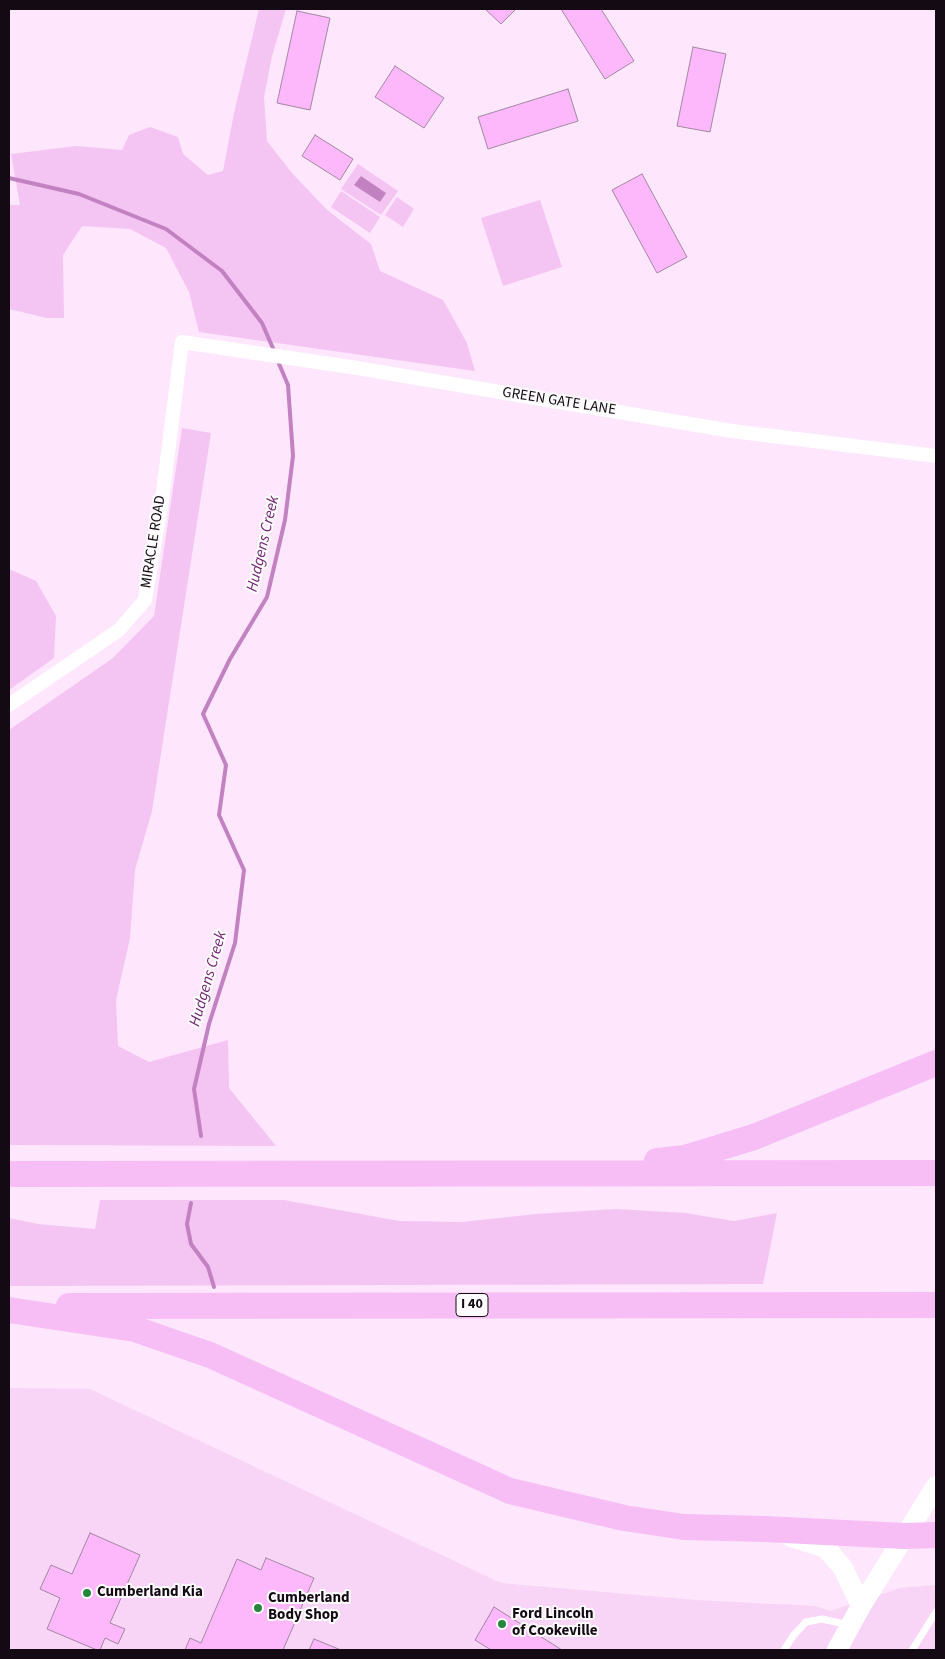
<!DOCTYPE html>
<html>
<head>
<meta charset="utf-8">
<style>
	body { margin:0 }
	#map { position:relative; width:945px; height:1659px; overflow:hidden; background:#fee6fd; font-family:"Source Sans 3",sans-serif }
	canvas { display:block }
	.frame { position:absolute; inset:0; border:10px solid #140a14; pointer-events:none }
</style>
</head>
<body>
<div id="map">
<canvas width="945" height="1659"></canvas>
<div class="frame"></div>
</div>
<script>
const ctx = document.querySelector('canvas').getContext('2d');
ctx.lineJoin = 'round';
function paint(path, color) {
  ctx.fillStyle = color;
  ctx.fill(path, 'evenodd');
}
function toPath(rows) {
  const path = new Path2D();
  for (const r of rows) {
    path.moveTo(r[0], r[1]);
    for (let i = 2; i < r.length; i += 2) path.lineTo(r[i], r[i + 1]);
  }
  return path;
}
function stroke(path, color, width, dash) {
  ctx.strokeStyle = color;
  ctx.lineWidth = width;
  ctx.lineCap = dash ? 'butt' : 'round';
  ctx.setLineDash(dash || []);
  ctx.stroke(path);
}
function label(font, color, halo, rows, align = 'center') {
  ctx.font = font + ' "Source Sans 3",sans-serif';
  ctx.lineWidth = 4;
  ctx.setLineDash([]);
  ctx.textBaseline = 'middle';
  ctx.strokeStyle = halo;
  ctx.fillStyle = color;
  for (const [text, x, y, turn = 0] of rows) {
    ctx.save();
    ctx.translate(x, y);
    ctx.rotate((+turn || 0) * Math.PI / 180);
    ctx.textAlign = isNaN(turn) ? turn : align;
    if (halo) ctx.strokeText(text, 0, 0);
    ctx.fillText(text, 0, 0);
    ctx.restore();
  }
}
const built = toPath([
	[9,1388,90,1389,501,1583,696,1600,816,1606,830,1611,900,1588,936,1585,936,1650,9,1650]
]);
const green = toPath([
	[259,9,286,9,272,56,264,97,267,141,292,173,326,209,371,244,380,271,443,300,467,343,475,371,199,332,189,292,166,248,130,229,82,226,63,255,64,318,47,318,9,309,9,205,20,205,11,154,76,146,122,150,129,135,150,127,178,137,183,154,208,175,223,171,234,113],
	[358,164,398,191,381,215,341,189],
	[341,191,380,217,370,233,331,207],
	[397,197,414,209,403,227,385,215],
	[540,200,562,267,503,286,481,218],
	[182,428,211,433,152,811,135,870,130,938,116,1000,118,1046,149,1062,228,1040,229,1088,276,1146,9,1145,9,730,113,658,154,616],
	[9,569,36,581,56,616,54,658,9,690],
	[100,1200,284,1200,399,1221,462,1222,536,1214,616,1209,685,1213,734,1221,777,1213,763,1284,9,1286,9,1218,38,1224,95,1229]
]);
const water = toPath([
	[361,176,386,193,380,202,354,185]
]);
const stream = toPath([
	[9,178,79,194,166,229,222,271,262,323,275,353],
	[201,1136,194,1089,209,1024,235,943,244,870,219,815,226,765,203,714,230,659,267,597,285,520,293,456,288,385,277,359],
	[191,1203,187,1224,191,1244,208,1267,214,1287]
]);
const building = toPath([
	[485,9,516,9,501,24,485,9],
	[561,9,601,9,634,61,605,79,561,9],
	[297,11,330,18,310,110,277,103,297,11],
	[693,47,726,54,710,132,677,126,693,47],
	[395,66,444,98,424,128,375,97,395,66],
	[568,89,578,121,488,149,478,117,568,89],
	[315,135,353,159,340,180,302,156,315,135],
	[642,174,687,257,657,273,612,190,642,174],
	[90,1533,140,1555,110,1623,125,1629,118,1644,105,1638,100,1650,97,1650,47,1629,60,1598,40,1589,51,1565,72,1574,90,1533],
	[266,1558,314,1578,283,1650,185,1650,190,1638,201,1643,237,1559,261,1570,266,1558],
	[494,1607,562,1650,491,1650,475,1640,494,1607],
	[314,1639,341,1650,309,1650,314,1639]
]);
const lane = toPath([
	[784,1650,793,1636,806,1622,822,1619,849,1625],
	[912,1650,936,1612]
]);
const street = toPath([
	[9,705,119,630,145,600,162,500,182,342,357,368,732,431,936,456]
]);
const secondary = toPath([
	[791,1537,826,1548,843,1568,861,1606],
	[837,1650,861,1606,936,1486]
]);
const highway = toPath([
	[657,1161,685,1158,754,1137,936,1063],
	[9,1174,936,1173],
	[69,1306,936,1305],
	[9,1310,135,1329,210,1355,510,1491,624,1518,684,1527,765,1529,904,1536,936,1535]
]);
const markers = [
	[87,1593,5,"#25873b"],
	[258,1608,5,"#25873b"],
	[502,1624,5,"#25873b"]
];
const shields = [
	[472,1305,32]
];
const shieldNames = [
	["I 40",472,1305]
];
const streetNames = [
	["GREEN GATE LANE",559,402,9],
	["MIRACLE ROAD",154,542,-81]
];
const poiNames = [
	["Cumberland Kia",97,1593],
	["Cumberland",268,1599],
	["Body Shop",268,1616],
	["Ford Lincoln",512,1615],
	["of Cookeville",512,1632]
];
const waterNames = [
	["Hudgens Creek",264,544,-77],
	["Hudgens Creek",209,979,-74]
];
paint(built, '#f8d5f7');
paint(green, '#f4c4f2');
paint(water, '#c282c1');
stroke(stream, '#c282c1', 4);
paint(building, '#fcb8fb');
stroke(building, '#a287a1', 1);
stroke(lane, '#fff', 7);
stroke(street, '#fff', 14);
stroke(secondary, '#fff', 20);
stroke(highway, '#f6bef5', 26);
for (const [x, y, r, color] of markers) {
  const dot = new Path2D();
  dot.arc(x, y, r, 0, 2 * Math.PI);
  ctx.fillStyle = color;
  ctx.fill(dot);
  stroke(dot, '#fcfcfc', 2);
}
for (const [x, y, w] of shields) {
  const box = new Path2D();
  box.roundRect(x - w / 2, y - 11.5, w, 23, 4);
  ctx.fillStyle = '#fcfcfc';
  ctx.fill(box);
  stroke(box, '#140a14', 1);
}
label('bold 14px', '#140a14', null, shieldNames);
label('15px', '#140a14', '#fcfcfc', streetNames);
label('bold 15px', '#140a14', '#fcfcfc', poiNames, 'left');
label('italic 16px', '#732674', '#fcfcfc', waterNames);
</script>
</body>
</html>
